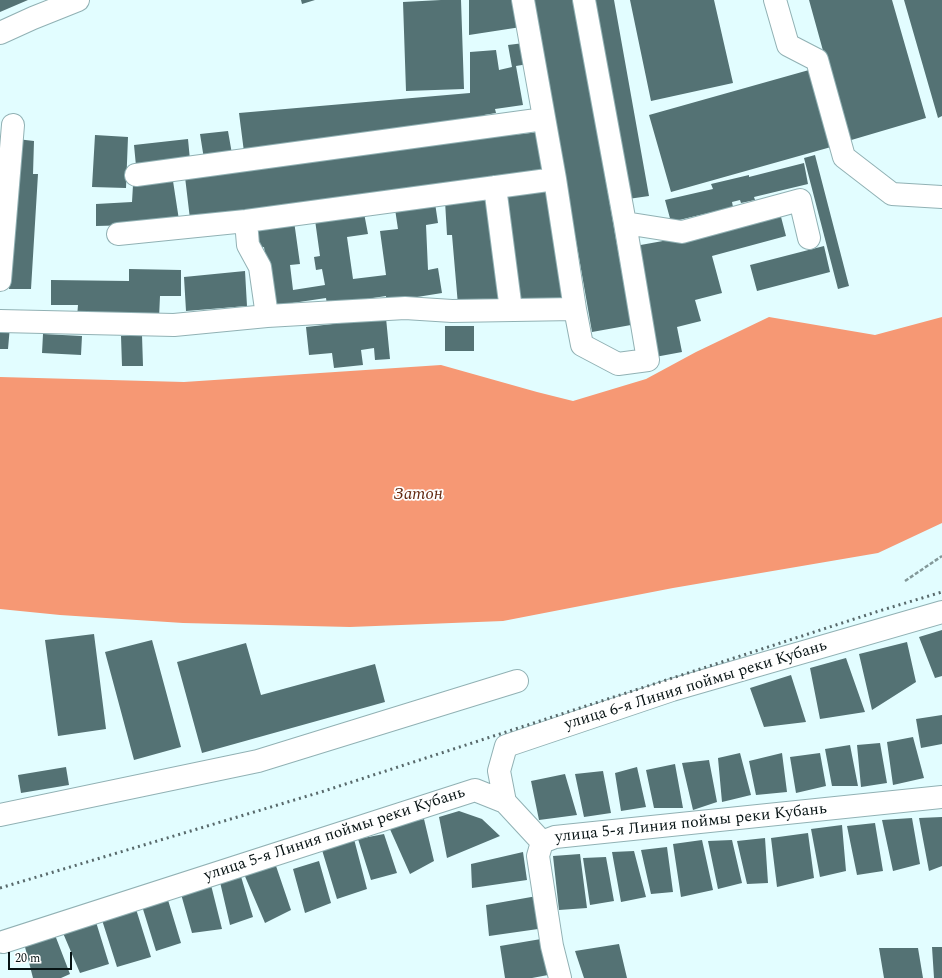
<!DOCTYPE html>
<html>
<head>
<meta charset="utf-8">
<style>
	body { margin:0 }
	#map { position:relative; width:942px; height:978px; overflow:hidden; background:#e2fdff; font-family:Spectral,serif }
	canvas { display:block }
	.scale { position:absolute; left:8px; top:952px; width:64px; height:18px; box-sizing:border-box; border:2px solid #071314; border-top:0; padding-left:5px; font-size:12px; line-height:14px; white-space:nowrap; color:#071314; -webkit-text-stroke:3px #fff; paint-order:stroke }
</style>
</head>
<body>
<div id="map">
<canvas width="942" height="978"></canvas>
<div class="scale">20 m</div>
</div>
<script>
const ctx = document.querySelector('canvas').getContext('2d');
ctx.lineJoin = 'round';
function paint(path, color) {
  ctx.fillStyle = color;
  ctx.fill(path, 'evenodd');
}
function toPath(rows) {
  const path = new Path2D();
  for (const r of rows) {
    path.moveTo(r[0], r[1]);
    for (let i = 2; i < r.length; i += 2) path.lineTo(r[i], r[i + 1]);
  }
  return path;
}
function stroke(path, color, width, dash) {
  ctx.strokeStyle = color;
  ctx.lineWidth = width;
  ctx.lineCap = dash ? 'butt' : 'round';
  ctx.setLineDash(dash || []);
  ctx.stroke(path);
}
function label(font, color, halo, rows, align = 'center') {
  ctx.font = font + ' Spectral,serif';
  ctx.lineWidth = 3.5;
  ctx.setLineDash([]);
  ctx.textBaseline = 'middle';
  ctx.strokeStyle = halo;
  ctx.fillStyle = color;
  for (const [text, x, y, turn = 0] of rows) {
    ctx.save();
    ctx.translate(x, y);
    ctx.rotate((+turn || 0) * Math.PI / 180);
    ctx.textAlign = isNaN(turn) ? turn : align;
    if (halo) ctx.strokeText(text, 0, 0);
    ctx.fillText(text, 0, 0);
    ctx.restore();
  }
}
const water = toPath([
	[769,317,875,335,942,317,942,523,878,553,673,588,503,621,350,627,183,623,60,615,0,609,0,377,184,382,441,365,537,392,573,401,646,379,696,352]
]);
const building = toPath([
	[0,0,28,0,0,12],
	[301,0,315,0,302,4],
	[441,0,461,0,464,89,406,91,403,2],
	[469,0,515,0,521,27,469,35],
	[534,0,574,0,631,325,592,332],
	[592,0,614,0,649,196,628,199],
	[630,0,714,0,733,83,651,101],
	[809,0,892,0,926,118,848,141],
	[904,0,942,0,942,116,938,118],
	[524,43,528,64,516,66,523,105,495,109,496,113,484,115,484,121,244,152,239,113,470,93,470,52,496,50,499,70,512,67,508,45],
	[809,70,831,147,671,192,649,115],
	[228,131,232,154,204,159,200,134],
	[539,132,546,170,190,219,185,177,423,145],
	[95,135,128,137,126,188,92,187],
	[17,139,34,141,33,174,38,174,31,289,9,289],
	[188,139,190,160,136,166,134,145],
	[815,155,849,286,838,289,804,158],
	[804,163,808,184,754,197,755,200,741,203,740,200,732,202,733,207,671,222,665,200,713,189,711,184,749,175,749,177],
	[173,181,179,220,134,225,96,226,96,204,132,202,133,185],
	[548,188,564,298,518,305,502,195],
	[487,198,499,302,458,305,452,235,447,235,445,201],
	[435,203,438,223,426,225,428,270,438,268,442,293,386,302,386,296,327,305,326,298,272,306,264,247,255,249,252,228,294,221,300,264,290,265,293,290,325,285,322,269,316,270,314,257,320,256,315,220,364,213,368,234,347,237,353,279,386,275,380,231,398,229,395,209],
	[780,213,786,236,712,256,722,293,695,300,701,321,677,327,682,352,655,357,635,246,674,239,675,243],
	[824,246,830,272,757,291,750,265],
	[129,269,181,270,181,296,160,296,159,318,77,317,78,305,51,305,51,280,129,281],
	[245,271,247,306,186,311,184,277],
	[386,318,390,359,375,360,374,348,361,350,363,365,334,368,332,353,309,355,306,327],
	[0,326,10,326,8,349,0,349],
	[445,326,474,326,474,351,445,351],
	[43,334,82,336,81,355,42,353],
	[142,335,143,366,122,366,121,336],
	[942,630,942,676,935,678,919,637],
	[94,634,106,729,58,736,45,640],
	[152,640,181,747,134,760,105,652],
	[907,642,916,682,872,710,859,654],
	[246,643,261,695,375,664,385,702,202,753,177,662],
	[846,658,865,712,820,719,810,668],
	[791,675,806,722,764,727,750,688],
	[942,715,942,744,921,748,916,719],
	[913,737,924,778,893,785,887,742],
	[880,743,887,783,861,787,857,745],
	[850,745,858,786,832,786,825,749],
	[740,753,751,795,722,802,718,758],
	[782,753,787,792,756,795,749,761],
	[820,753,826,786,796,793,790,757],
	[709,760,717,802,693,810,682,763],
	[675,764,683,808,654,808,646,770],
	[66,767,69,785,21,793,18,775],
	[637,767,646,807,621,811,615,773],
	[603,771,611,813,584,817,575,774],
	[565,774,577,815,539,820,531,781],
	[459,811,482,819,500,836,447,858,439,817],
	[942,817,942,866,929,871,919,818],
	[912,818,920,864,893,871,882,820],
	[424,819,434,861,410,874,389,827],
	[875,823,883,871,857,875,847,826],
	[842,825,846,871,820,877,811,829],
	[808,833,814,878,777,887,771,838],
	[384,834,397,873,371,880,358,839],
	[765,838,768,883,747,884,737,841],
	[354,839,367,889,337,899,322,850],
	[702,840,713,890,681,897,673,844],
	[732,840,742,883,718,889,708,841],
	[667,847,673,892,651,894,641,850],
	[634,851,646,897,621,902,612,852],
	[523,852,527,880,472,888,471,864],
	[580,854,587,908,559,910,553,856],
	[606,857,614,901,590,905,583,858],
	[319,861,331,903,305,913,293,869],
	[275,863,291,910,265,923,244,874],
	[240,873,253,917,230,925,220,882],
	[211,885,222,929,192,933,181,894],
	[537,896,538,929,489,936,486,905],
	[168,900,181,943,156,951,142,906],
	[136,909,151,957,117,967,102,920],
	[96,922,109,964,80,973,63,933],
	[55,935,70,974,61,978,33,978,25,947],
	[541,939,548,975,532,978,505,978,500,946],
	[619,944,627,978,584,978,575,951],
	[932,947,942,947,942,978,934,978],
	[879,948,918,948,923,978,884,978]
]);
const path = toPath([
	[905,581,942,556]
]);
const minor = toPath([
	[775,0,788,45,817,60,844,157,892,194,942,197],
	[0,33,33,18,78,0],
	[136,175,544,119],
	[495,187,511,310],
	[246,221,248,245,260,267,267,316],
	[625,223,682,232,800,200,809,238],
	[118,234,246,221,555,179],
	[0,280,13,125],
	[575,309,582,345,618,364,648,360,625,223,584,0],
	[0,321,174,325,267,316,405,308,452,311,575,309,555,179,523,0],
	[505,802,499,771,506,746,672,690,942,612],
	[0,815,258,761,517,681],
	[542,842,555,837,942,797],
	[542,842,538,856,552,946,560,978],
	[3,942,475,790,505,802,542,842]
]);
const rail = toPath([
	[0,888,321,792,879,611,942,592]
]);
const streetNames = [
	["улица 6-я Линия поймы реки Кубань",696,686,-17],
	["улица 5-я Линия поймы реки Кубань",691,824,-6],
	["улица 5-я Линия поймы реки Кубань",335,835,-18]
];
const waterNames = [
	["Затон",418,496]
];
paint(water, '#f69874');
paint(building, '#547274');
stroke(minor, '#91b1b4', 24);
stroke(path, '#839899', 2.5, [4, 2]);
stroke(minor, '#fff', 22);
stroke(rail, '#58696b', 3, [2, 4]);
label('16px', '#071314', '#fff', streetNames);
label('italic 17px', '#632910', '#fff', waterNames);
</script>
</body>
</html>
